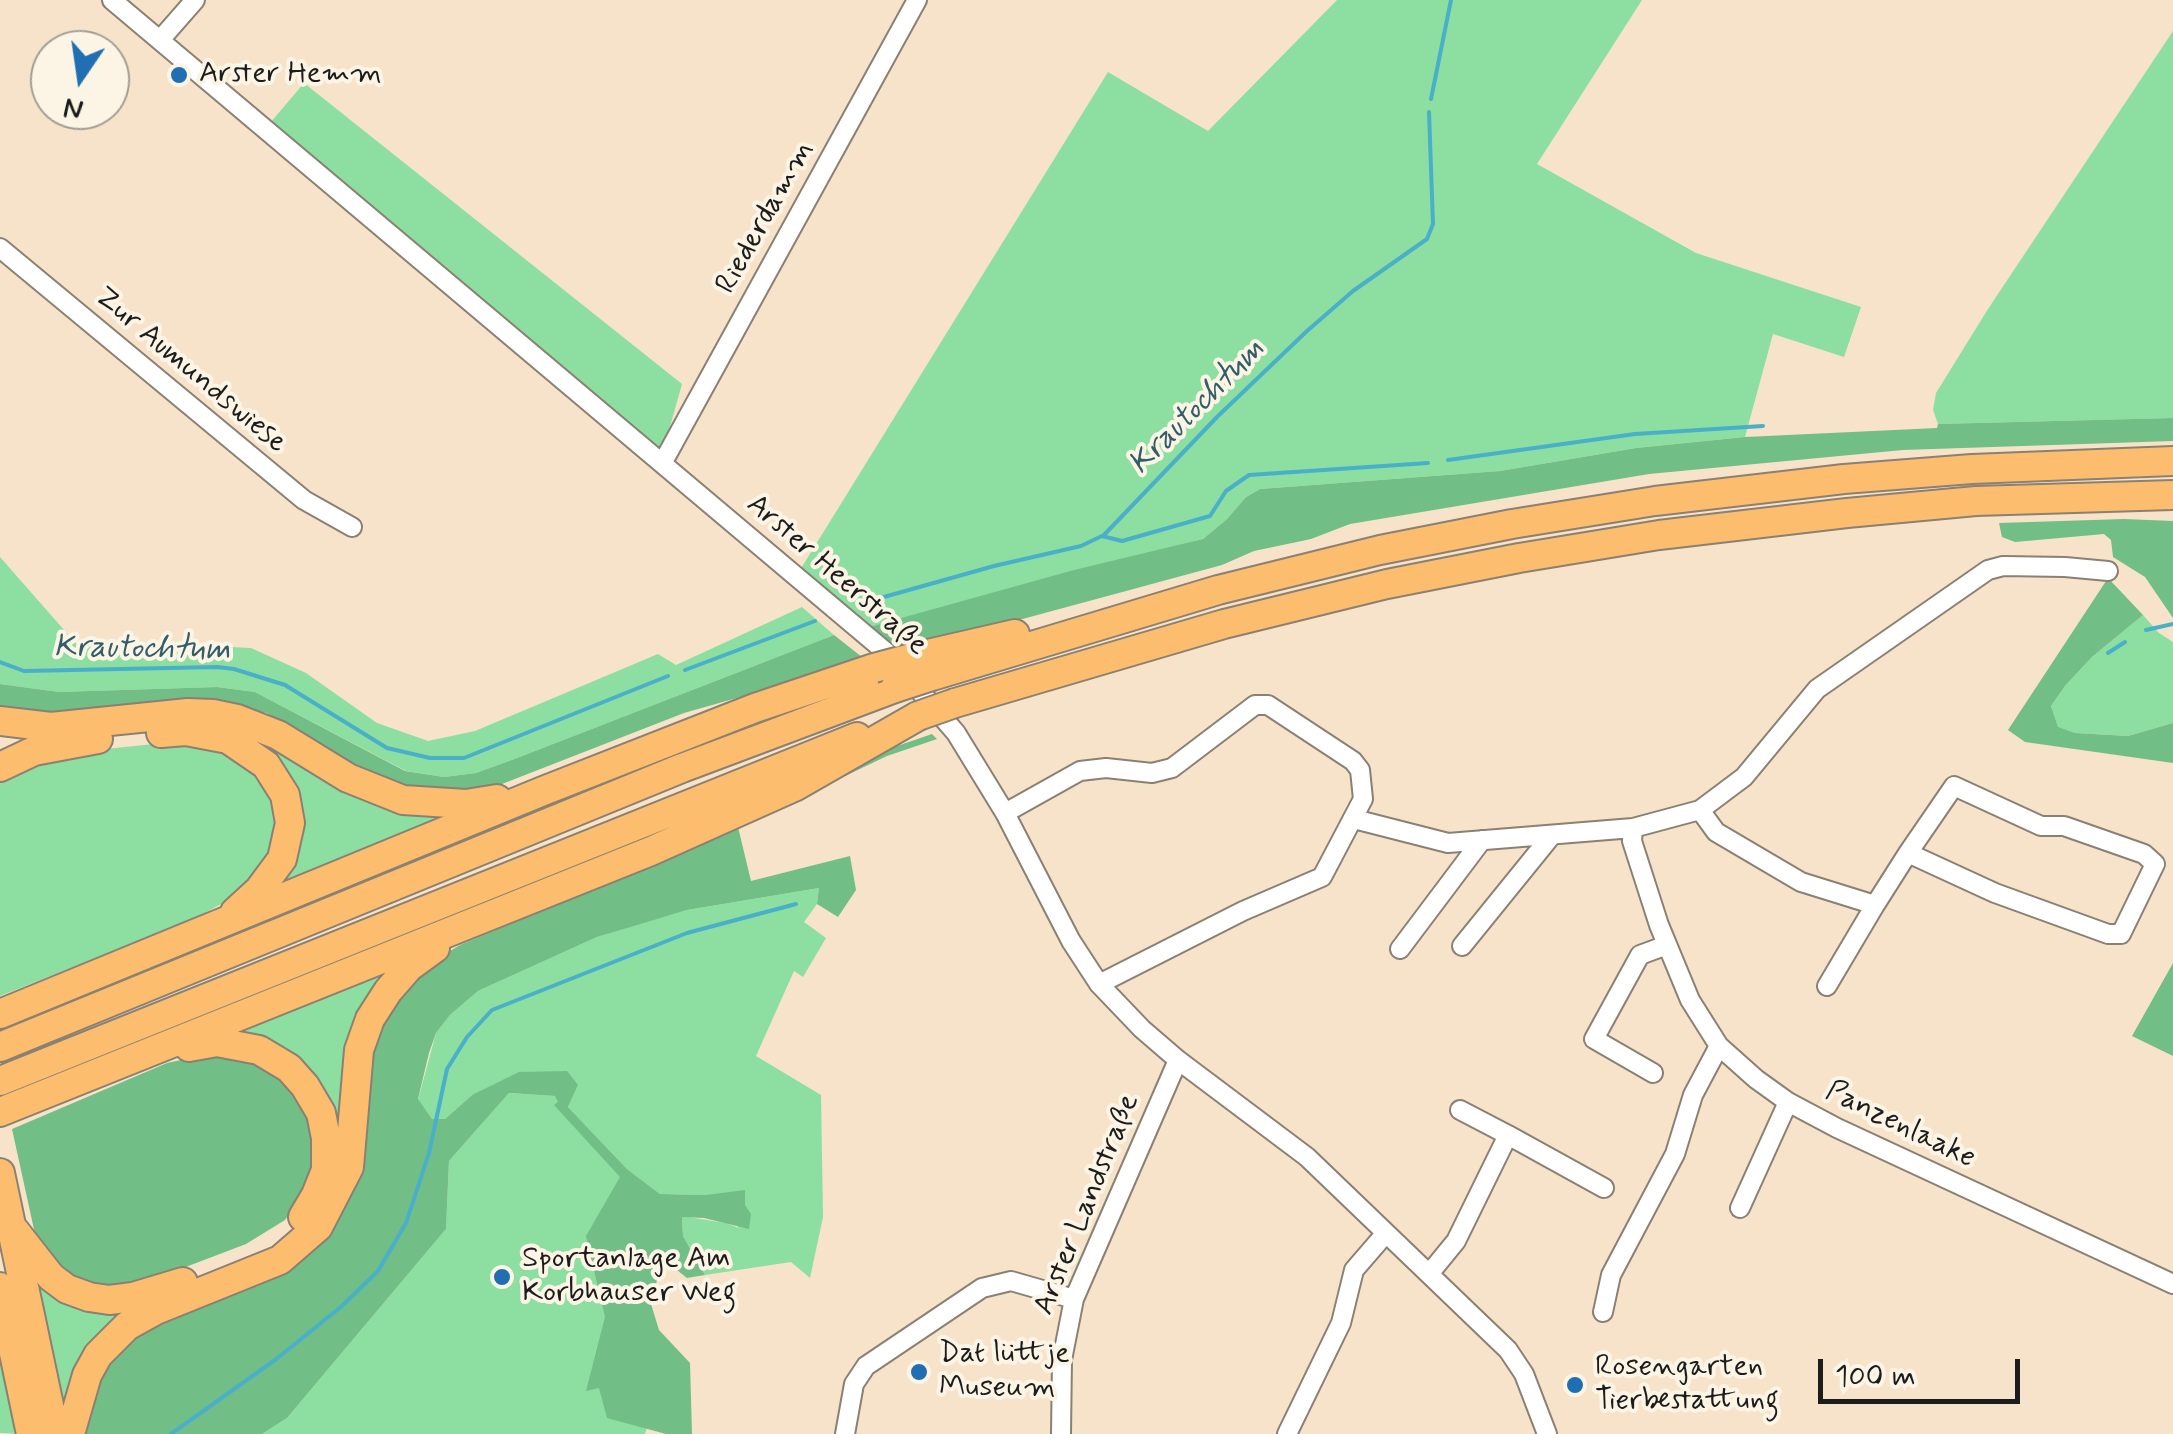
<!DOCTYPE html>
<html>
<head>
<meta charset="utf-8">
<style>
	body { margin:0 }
	#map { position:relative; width:2173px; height:1434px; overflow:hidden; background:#f7e3ca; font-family:Mynerve,sans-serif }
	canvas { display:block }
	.north { position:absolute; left:30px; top:30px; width:100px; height:100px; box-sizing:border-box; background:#fcf5e5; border:2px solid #a29e95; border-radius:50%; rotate:193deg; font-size:28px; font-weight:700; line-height:40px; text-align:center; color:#1c1c1c }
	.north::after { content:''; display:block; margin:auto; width:35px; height:45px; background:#1f6fb2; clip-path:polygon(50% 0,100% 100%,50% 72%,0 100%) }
	.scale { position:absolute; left:1818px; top:1359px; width:202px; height:45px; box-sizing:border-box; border:5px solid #1c1c1c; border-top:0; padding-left:12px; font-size:30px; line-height:35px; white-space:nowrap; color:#1c1c1c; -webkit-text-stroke:8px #fcf5e5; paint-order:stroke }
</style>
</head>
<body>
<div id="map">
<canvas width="2173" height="1434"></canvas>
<div class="north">N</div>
<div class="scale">100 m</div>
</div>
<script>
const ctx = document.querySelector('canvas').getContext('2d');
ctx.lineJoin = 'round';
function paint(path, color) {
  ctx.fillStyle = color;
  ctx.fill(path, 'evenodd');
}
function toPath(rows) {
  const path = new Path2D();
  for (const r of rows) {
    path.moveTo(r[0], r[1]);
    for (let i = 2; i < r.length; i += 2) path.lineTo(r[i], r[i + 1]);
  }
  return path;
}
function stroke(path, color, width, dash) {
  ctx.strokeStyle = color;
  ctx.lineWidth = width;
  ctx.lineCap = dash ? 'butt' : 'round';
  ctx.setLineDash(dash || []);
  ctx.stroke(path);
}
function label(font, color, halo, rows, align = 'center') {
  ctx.font = font + ' Mynerve,sans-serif';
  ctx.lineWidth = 8;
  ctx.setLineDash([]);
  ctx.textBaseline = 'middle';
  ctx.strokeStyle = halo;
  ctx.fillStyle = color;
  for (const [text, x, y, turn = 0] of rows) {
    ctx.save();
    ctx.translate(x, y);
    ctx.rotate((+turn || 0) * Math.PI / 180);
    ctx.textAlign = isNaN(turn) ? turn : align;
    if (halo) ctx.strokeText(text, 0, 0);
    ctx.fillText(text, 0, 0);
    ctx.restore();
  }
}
const green = toPath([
	[1337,0,1642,0,1537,164,1696,253,1861,307,1844,357,1773,334,1745,437,1636,448,1500,471,1260,489,1246,497,1227,519,1203,539,869,627,800,570,1108,72,1208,131],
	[2173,31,2173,418,1938,424,1933,410,1936,393,1988,309],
	[304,83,682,384,662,455,270,123],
	[0,557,79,647,191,645,251,648,306,673,377,723,428,741,475,731,658,654,676,665,802,607,834,635,517,758,476,773,444,777,406,771,255,692,217,687,59,692,0,684],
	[2143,615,2159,633,2173,642,2173,723,2128,736,2075,733,2058,728,2051,706,2065,686,2092,657],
	[213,721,463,811,266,898,295,807],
	[173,742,206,743,259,767,280,816,278,841,242,893,193,919,0,996,0,779,67,753],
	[819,888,817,904,804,922,826,938,803,977,794,971,756,1056,821,1095,823,1217,810,1278,791,1262,705,1275,683,1236,682,1216,726,1223,739,1228,706,1195,660,1194,627,1169,568,1107,578,1085,472,1095,445,1119,432,1119,418,1100,436,1033,450,1015,478,991,597,937,641,923,687,910],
	[417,951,309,1224,65,1414,31,1263,138,1305,274,1251,302,1228,317,1093,210,1037],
	[509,1093,555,1096,623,1177,651,1412,645,1434,262,1434,287,1418,446,1229,449,1161],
	[0,1339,21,1434,0,1433]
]);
const forest = toPath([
	[2173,418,2173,441,1903,450,1649,474,1350,524,1311,539,1254,551,1222,565,897,653,869,627,1074,570,1203,539,1227,519,1246,497,1260,489,1500,471,1636,448,1745,437,1937,428,1938,424],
	[2124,519,2173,521,2173,618,2145,577,2113,557,2111,540,2104,534,2015,542,2002,537,1999,523],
	[2108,578,2143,615,2092,657,2065,686,2051,706,2058,727,2075,733,2128,736,2173,723,2173,763,2025,742,2008,730],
	[834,635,867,661,684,713,502,784,462,791,396,786,358,770,267,713,224,703,50,716,0,709,0,684,59,692,217,687,255,692,405,771,444,777,476,773,517,758],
	[932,734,937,739,887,756,738,827,751,881,850,856,856,890,838,917,817,904,819,888,687,910,597,937,478,991,450,1015,436,1033,429,1053,418,1099,432,1119,445,1119,472,1095,519,1072,567,1071,578,1085,568,1107,627,1169,660,1194,706,1195,745,1190,745,1205,751,1214,749,1229,704,1218,682,1217,683,1236,705,1275,687,1278,673,1267,666,1267,657,1280,651,1304,659,1330,690,1363,692,1434,666,1434,607,1418,599,1388,586,1391,605,1317,586,1236,620,1177,554,1105,558,1102,555,1096,509,1093,449,1161,446,1229,287,1418,262,1434,80,1434,97,1375,140,1330,202,1301,256,1285,278,1273,363,1082,380,1020,428,964,460,945,589,891,874,754],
	[2173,963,2173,1056,2132,1036],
	[213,1053,246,1059,277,1075,303,1107,314,1132,313,1168,304,1194,285,1220,246,1244,128,1289,80,1283,56,1266,35,1234,12,1129,167,1063]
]);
const stream = toPath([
	[1431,99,1451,0],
	[1448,460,1635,434,1763,426],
	[1102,536,1122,541,1210,516,1226,491,1249,475,1428,463],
	[859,604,994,566,1081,546,1104,535,1217,417,1307,331,1353,291,1427,239,1433,224,1429,112],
	[2146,630,2173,624],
	[2108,653,2125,642],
	[0,662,24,671,217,667,234,669,285,685,387,748,430,758,464,758,668,676],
	[685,670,815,621],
	[171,1434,275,1360,342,1306,378,1271,406,1223,429,1153,447,1069,467,1037,492,1010,687,933,796,904]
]);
const minor = toPath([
	[112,0,887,653,956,733,1005,813,1071,941,1099,984,1142,1029,1178,1060,1307,1157,1508,1350,1524,1374,1547,1434],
	[160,40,195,0],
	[0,248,304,500,352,527],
	[663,462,917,0],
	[1700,810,1716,832,1801,882,1875,905,1908,853,1954,786,2041,826,2064,826,2144,854,2155,864,2121,934,2108,934,1995,893,1908,853],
	[1005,813,1080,771,1106,768,1152,773,1172,768,1255,705,1268,705,1353,761,1360,770,1363,799,1322,877,1243,911,1099,984],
	[1354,819,1448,843,1633,828,1700,810,1744,777,1817,689,1988,570,2003,566,2065,567,2108,571],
	[1633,828,1632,841,1659,925,1690,1000,1719,1046,1756,1079,1788,1102,1837,1128,2173,1284],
	[1462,946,1552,835],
	[1400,949,1482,840],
	[1827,986,1875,905],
	[1653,1073,1594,1039,1640,955,1667,945],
	[1460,1110,1508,1135],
	[1740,1208,1788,1102],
	[1429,1274,1456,1241,1508,1135,1604,1188],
	[1603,1312,1611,1275,1675,1154,1693,1095,1719,1046],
	[845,1434,854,1384,866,1366,982,1288,1011,1281,1074,1299],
	[1061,1434,1062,1360,1074,1299,1178,1060],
	[1287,1434,1341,1323,1354,1270,1386,1233]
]);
const highway = toPath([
	[915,657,1015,634],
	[932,676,1218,590,1380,550,1512,524,1655,501,1844,479,1972,469,2173,461],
	[955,703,1224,624,1387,584,1519,558,1659,535,1847,513,1976,501,2173,495],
	[0,721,51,727,188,713,213,714,237,719,278,735,348,778,403,800,466,804,497,799],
	[161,733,186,731,228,739,266,765,285,795,290,823,282,859,259,890,235,912],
	[0,767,34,751,98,739],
	[0,1014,543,791,755,708,874,668],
	[0,1047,682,768,895,688],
	[189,1047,217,1042,259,1050,289,1068,305,1086,321,1113,326,1138,326,1170,316,1195,303,1217],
	[0,1081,857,737],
	[0,1112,651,851,794,787,918,716],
	[0,1173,55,1434],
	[11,1226,51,1277,67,1289,89,1297,109,1300,133,1297,183,1282],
	[0,1287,31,1434],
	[70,1434,87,1375,98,1355,127,1326,156,1310,280,1260,318,1227,349,1167,359,1050,370,1019,388,991,409,967,435,948]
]);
const highwayBridge = toPath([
	[874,668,915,657],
	[895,688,932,676],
	[918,716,955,703]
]);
const markers = [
	[179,75,10,"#1f6fb2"],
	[502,1277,10,"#1f6fb2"],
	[919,1372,10,"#1f6fb2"],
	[1575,1385,10,"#1f6fb2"]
];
const poiNames = [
	["Arster Hemm",199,75],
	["Sportanlage Am",522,1260],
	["Korbhauser Weg",522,1294],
	["Dat lüttje",939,1355],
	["Museum",939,1389],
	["Rosengarten",1595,1368],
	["Tierbestattung",1595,1402]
];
const streetNames = [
	["Riederdamm",766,218,-61],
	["Zur Aumundswiese",190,371,40],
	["Arster Heerstraße",836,576,41],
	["Panzenlaake",1900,1126,26],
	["Arster Landstraße",1088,1205,-68]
];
const waterNames = [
	["Krautochtum",1198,408,-45],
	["Krautochtum",142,650,1]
];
paint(green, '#8cdfa0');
paint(forest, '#71be86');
stroke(stream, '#4aafc9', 4);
stroke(minor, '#8a8073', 22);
stroke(highway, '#8a8073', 32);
stroke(minor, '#fff', 18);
stroke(highway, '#fcbd6e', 28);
stroke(highwayBridge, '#8a8073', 32, []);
stroke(highwayBridge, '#fcbd6e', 28);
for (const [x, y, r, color] of markers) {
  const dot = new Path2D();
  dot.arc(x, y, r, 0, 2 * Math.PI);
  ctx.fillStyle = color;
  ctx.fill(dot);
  stroke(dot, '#fcf5e5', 4);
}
label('30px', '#1c1c1c', '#fcf5e5', poiNames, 'left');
label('30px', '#1c1c1c', '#fcf5e5', streetNames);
label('italic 32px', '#315e6a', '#fcf5e5', waterNames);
</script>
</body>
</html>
